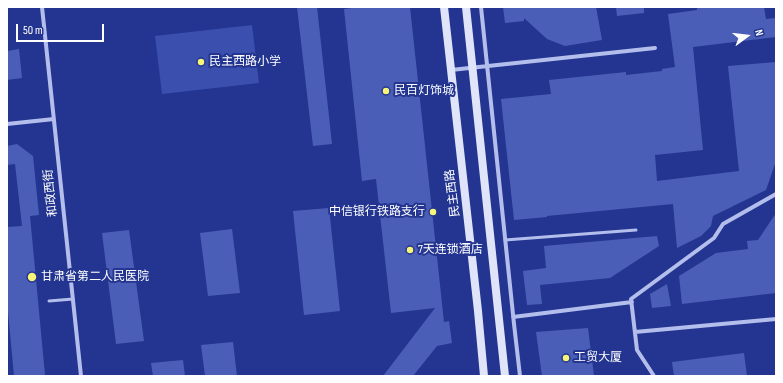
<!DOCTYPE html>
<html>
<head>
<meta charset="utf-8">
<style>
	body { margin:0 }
	#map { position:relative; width:783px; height:383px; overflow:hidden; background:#233590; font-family:"Sofia Sans Condensed",sans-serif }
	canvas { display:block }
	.frame { position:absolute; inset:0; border:8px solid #fff; pointer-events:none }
	.north { position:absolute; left:727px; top:16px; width:40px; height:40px; -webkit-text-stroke:3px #233590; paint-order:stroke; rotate:75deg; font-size:11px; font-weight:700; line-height:16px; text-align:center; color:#fff }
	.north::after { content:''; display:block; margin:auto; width:14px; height:18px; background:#fff; clip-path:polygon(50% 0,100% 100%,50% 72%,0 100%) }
	.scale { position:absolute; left:16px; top:24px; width:88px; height:18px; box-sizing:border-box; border:2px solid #fff; border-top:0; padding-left:5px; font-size:12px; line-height:14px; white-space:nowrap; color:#fff; -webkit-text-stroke:3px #233590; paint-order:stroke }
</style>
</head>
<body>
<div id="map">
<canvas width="783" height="383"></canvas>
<div class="frame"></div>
<div class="north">N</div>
<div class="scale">50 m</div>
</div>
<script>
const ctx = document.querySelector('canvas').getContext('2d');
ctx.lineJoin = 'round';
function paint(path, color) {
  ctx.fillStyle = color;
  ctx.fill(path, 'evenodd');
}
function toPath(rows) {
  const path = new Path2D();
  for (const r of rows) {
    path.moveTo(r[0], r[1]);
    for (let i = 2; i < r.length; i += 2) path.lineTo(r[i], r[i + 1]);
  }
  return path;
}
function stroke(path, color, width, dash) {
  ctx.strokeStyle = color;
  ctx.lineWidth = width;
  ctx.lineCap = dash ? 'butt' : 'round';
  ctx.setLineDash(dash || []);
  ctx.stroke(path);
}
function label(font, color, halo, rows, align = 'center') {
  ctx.font = font + ' "Sofia Sans Condensed","Noto Sans SC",sans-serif';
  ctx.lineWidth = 4;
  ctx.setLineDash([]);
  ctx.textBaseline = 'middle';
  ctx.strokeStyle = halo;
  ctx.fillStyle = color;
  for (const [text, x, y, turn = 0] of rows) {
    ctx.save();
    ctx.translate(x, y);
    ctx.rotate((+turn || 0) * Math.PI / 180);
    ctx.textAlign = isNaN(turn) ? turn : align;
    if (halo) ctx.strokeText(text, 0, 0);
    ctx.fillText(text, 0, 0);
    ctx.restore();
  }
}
const green = toPath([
	[252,25,259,83,162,94,155,36]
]);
const building = toPath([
	[297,7,317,7,332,144,313,146],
	[360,7,410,7,444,322,449,321,452,343,437,346,413,376,383,376,435,308,391,313,376,179,362,181,344,9],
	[503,7,596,7,602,40,565,46,547,39,524,18,524,21,505,23],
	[616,7,644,7,644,13,617,16],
	[697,7,764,7,766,19,776,18,776,37,693,47,703,150,655,155,657,181,739,171,728,66,776,62,776,161,766,190,713,216,711,226,701,236,677,248,673,204,547,216,547,217,514,220,501,99,551,94,549,80,626,72,626,75,662,71,662,69,675,67,668,14,697,10],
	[19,49,22,78,7,80,7,51],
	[17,144,33,156,39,215,30,216,45,375,14,376,7,301,7,227,22,226,15,164,7,165,7,146],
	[329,208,340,311,304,315,293,211],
	[776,213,776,293,682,304,679,276,716,253,748,249,747,241,758,240],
	[232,229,240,293,208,296,200,233],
	[129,230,144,341,116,344,102,233],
	[657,236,659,246,610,278,540,285,542,304,527,305,523,271,546,268,544,246],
	[667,284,671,306,652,308,650,294],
	[588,328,594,376,542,376,536,332],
	[233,342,237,376,205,376,201,345],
	[744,353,747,376,674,376,672,362],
	[183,360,185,376,153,376,151,363]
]);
const lane = toPath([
	[505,240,636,230],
	[49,301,73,299]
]);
const street = toPath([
	[42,7,81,376],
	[481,7,514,324,520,376],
	[451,70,655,48],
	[7,124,54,119],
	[513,317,632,302],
	[635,332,776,319],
	[654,376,637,350,631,299,714,238,723,224,776,194]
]);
const secondary = toPath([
	[444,7,478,311,484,376],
	[466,7,505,376]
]);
const markers = [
	[201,62,4,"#f7f577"],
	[386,91,4,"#f7f577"],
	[433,212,4,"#f7f577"],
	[410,250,4,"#f7f577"],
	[32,277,5,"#f7f577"],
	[566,358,4,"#f7f577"]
];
const poiNames = [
	["民主西路小学",209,62],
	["民百灯饰城",394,91],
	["中信银行铁路支行",425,212,"right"],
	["7天连锁酒店",418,250],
	["甘肃省第二人民医院",41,277],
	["工贸大厦",574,358]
];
const streetNames = [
	["和政西街",51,193,-96],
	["民主西路",453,193,-97]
];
paint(green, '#3b4fae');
paint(building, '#4b5eb7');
stroke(lane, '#b4beec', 3);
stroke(street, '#b4beec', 4);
stroke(secondary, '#e0e4f9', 8);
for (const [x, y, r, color] of markers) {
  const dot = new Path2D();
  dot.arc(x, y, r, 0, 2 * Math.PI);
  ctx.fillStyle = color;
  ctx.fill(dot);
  stroke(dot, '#233590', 1.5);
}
label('12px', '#fff', '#233590', poiNames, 'left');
label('12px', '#fff', '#233590', streetNames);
</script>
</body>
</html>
